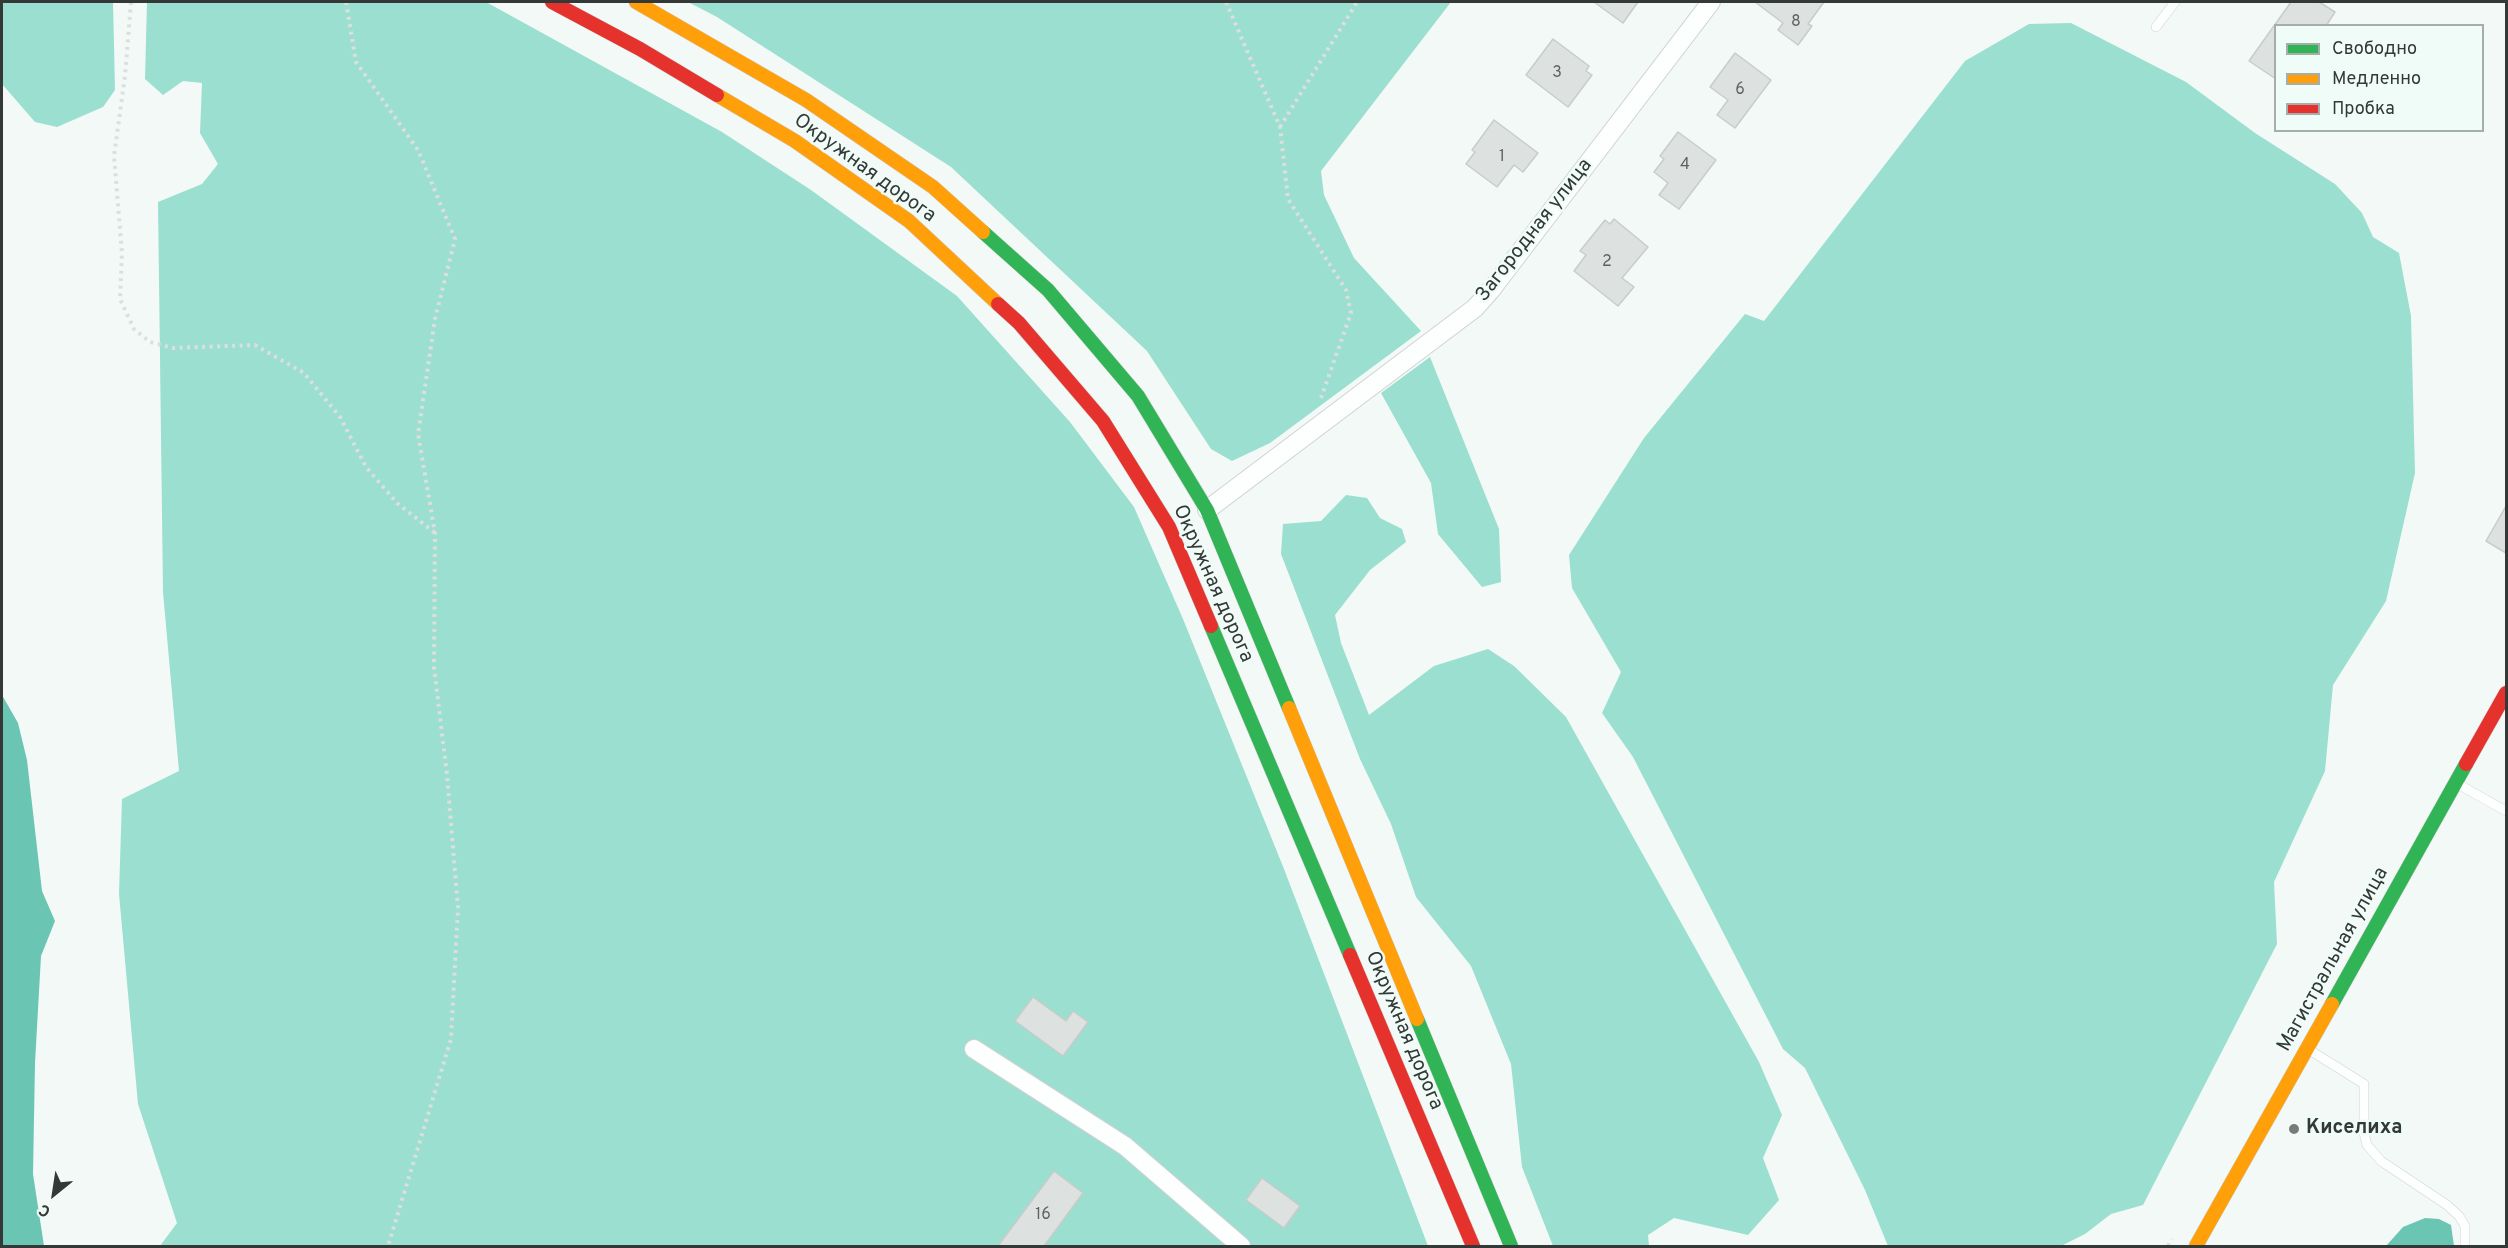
<!DOCTYPE html>
<html>
<head>
<meta charset="utf-8">
<style>
	body { margin:0 }
	#map { position:relative; width:2508px; height:1248px; overflow:hidden; background:#f3f9f7; font-family:Overpass,sans-serif }
	canvas { display:block }
	.frame { position:absolute; inset:0; border:3px solid #343837; pointer-events:none }
	.legend { position:absolute; left:2274px; top:24px; width:210px; height:108px; box-sizing:border-box; background:#f0fcf8; border:2px solid #a5aeab; margin:0; padding:8px 10px; list-style:none; font-size:18px; color:#343837 }
	.legend li { display:flex; align-items:center; gap:12px; height:30px }
	.legend b { width:30px; border:2px solid #a5aeab }
	.north { position:absolute; left:24px; top:1164px; width:60px; height:60px; -webkit-text-stroke:4px #f0fcf8; paint-order:stroke; rotate:210deg; font-size:16px; font-weight:700; line-height:24px; text-align:center; color:#343837 }
	.north::after { content:''; display:block; margin:auto; width:21px; height:27px; background:#343837; clip-path:polygon(50% 0,100% 100%,50% 72%,0 100%) }
</style>
</head>
<body>
<div id="map">
<canvas width="2508" height="1248"></canvas>
<div class="frame"></div>
<ul class="legend">
<li><b style="height:8px;background:#30b455"></b>Свободно</li>
<li><b style="height:8px;background:#ff9f0a"></b>Медленно</li>
<li><b style="height:8px;background:#e5322d"></b>Пробка</li>
</ul>
<div class="north">С</div>
</div>
<script>
const ctx = document.querySelector('canvas').getContext('2d');
ctx.lineJoin = 'round';
function paint(path, color) {
  ctx.fillStyle = color;
  ctx.fill(path, 'evenodd');
}
function toPath(rows) {
  const path = new Path2D();
  for (const r of rows) {
    path.moveTo(r[0], r[1]);
    for (let i = 2; i < r.length; i += 2) path.lineTo(r[i], r[i + 1]);
  }
  return path;
}
function stroke(path, color, width, dash) {
  ctx.strokeStyle = color;
  ctx.lineWidth = width;
  ctx.lineCap = dash ? 'butt' : 'round';
  ctx.setLineDash(dash || []);
  ctx.stroke(path);
}
function label(font, color, halo, rows, align = 'center') {
  ctx.font = font + ' Overpass,sans-serif';
  ctx.lineWidth = 5;
  ctx.setLineDash([]);
  ctx.textBaseline = 'middle';
  ctx.strokeStyle = halo;
  ctx.fillStyle = color;
  for (const [text, x, y, turn = 0] of rows) {
    ctx.save();
    ctx.translate(x, y);
    ctx.rotate((+turn || 0) * Math.PI / 180);
    ctx.textAlign = isNaN(turn) ? turn : align;
    if (halo) ctx.strokeText(text, 0, 0);
    ctx.fillText(text, 0, 0);
    ctx.restore();
  }
}
const forest = toPath([
	[2,2,113,2,115,90,103,107,57,127,35,122,2,84],
	[147,2,486,2,722,132,811,190,957,296,1070,422,1134,507,1183,619,1284,869,1428,1246,160,1246,177,1223,138,1104,119,894,122,799,179,771,163,592,158,202,202,184,218,164,200,133,202,83,183,81,163,95,145,79],
	[688,2,1451,2,1321,171,1324,195,1354,258,1421,331,1270,443,1232,461,1211,449,1147,351,951,167,717,17],
	[2071,23,2186,82,2255,133,2335,184,2362,213,2373,237,2399,253,2411,316,2415,473,2386,601,2333,685,2325,771,2274,882,2277,944,2143,1205,2111,1214,2085,1234,2061,1246,1888,1246,1865,1190,1805,1068,1783,1049,1633,757,1602,713,1621,672,1572,588,1569,555,1644,438,1745,314,1764,321,1965,61,2029,24],
	[1430,357,1499,529,1501,582,1482,587,1438,534,1431,483,1381,393],
	[1346,495,1367,498,1380,518,1402,529,1406,542,1370,570,1335,615,1341,643,1369,715,1434,666,1488,649,1514,666,1566,717,1759,1062,1782,1115,1763,1158,1779,1200,1748,1235,1674,1218,1648,1235,1649,1246,1553,1246,1522,1167,1511,1064,1471,966,1416,897,1391,824,1360,759,1281,554,1283,524,1321,521]
]);
const water = toPath([
	[2,695,18,723,27,760,42,891,55,921,41,956,35,1063,33,1174,44,1246,2,1246],
	[2425,1218,2439,1219,2451,1225,2454,1246,2386,1246,2403,1227]
]);
const building = toPath([
	[1594,2,1638,2,1623,23,1594,2],
	[1755,2,1824,2,1808,24,1812,26,1798,45,1778,30,1783,23,1755,2],
	[2291,2,2319,2,2335,12,2326,26,2276,26,2276,79,2249,61,2291,2],
	[1553,39,1589,66,1586,71,1592,75,1568,107,1526,75,1553,39],
	[1735,53,1771,80,1735,128,1717,115,1728,100,1710,87,1735,53],
	[1494,120,1538,153,1523,172,1514,165,1497,187,1466,164,1475,152,1472,150,1494,120],
	[1678,132,1716,160,1679,209,1659,195,1668,183,1654,172,1664,159,1660,156,1678,132],
	[1614,219,1648,247,1622,278,1634,287,1618,306,1574,271,1586,255,1580,251,1605,220,1610,224,1614,219],
	[2506,506,2506,553,2486,541,2506,506],
	[1033,997,1066,1021,1073,1011,1088,1022,1063,1056,1015,1021,1033,997],
	[1054,1171,1083,1193,1044,1246,998,1246,1054,1171],
	[1262,1178,1300,1206,1284,1228,1246,1200,1262,1178]
]);
const path = toPath([
	[131,2,125,76,114,156,122,253,120,299,134,329,150,342,173,348,255,345,304,373,340,417,366,467,397,503,435,533],
	[346,2,356,62,418,150,455,239,435,319,418,434,435,533,434,667,447,775,458,908,451,1039,388,1246],
	[1226,2,1280,127,1288,199,1346,290,1351,313,1321,398],
	[1280,127,1357,2],
	[2168,1246,2172,1239]
]);
const lane = toPath([
	[2156,27,2175,2],
	[2456,783,2506,811],
	[2308,1049,2364,1084,2364,1133,2367,1145,2381,1161,2447,1205,2459,1216,2465,1226,2465,1246]
]);
const street = toPath([
	[1207,510,1475,308,1491,290,1711,2],
	[974,1049,1125,1146,1241,1246]
]);
const fast = toPath([
	[983,232,1048,290,1138,396,1207,510,1289,708],
	[1211,626,1350,955],
	[2332,1004,2466,764],
	[1417,1019,1511,1246]
]);
const slow = toPath([
	[636,2,806,100,933,187,983,232],
	[717,95,795,141,909,221,998,304],
	[1289,708,1417,1019],
	[2196,1246,2332,1004]
]);
const jam = toPath([
	[552,2,640,49,717,95],
	[998,304,1019,323,1103,421,1169,527,1211,626],
	[2466,764,2506,693],
	[1350,955,1473,1246]
]);
const markers = [
	[2294,1129,6,"#777c7a"]
];
const numberNames = [
	["8",1796,23],
	["3",1557,74],
	["6",1740,91],
	["1",1502,158],
	["4",1685,166],
	["2",1607,263],
	["16",1043,1216]
];
const streetNames = [
	["Окружная дорога",864,169,36],
	["Загородная улица",1535,231,-52],
	["Окружная дорога",1212,584,66],
	["Магистральная улица",2334,960,-61],
	["Окружная дорога",1403,1031,67]
];
const poiNames = [
	["Киселиха",2306,1129]
];
paint(forest, '#9adfcf');
paint(water, '#6ac6b2');
paint(building, '#dde1e0');
stroke(building, '#c8ccca', 1.5);
stroke(lane, '#cfd3d2', 10);
stroke(street, '#cfd3d2', 20);
stroke(fast, '#cfd3d2', 15);
stroke(slow, '#cfd3d2', 15);
stroke(jam, '#cfd3d2', 15);
stroke(path, '#dddfde', 4, [3, 4.5]);
stroke(lane, '#fdfefe', 9);
stroke(street, '#fdfefe', 18);
stroke(fast, '#30b455', 14);
stroke(slow, '#ff9f0a', 14);
stroke(jam, '#e5322d', 14);
for (const [x, y, r, color] of markers) {
  const dot = new Path2D();
  dot.arc(x, y, r, 0, 2 * Math.PI);
  ctx.fillStyle = color;
  ctx.fill(dot);
  stroke(dot, '#f0fcf8', 2);
}
label('16px', '#5e6261', null, numberNames);
label('20px', '#343837', '#f0fcf8', streetNames);
label('bold 20px', '#343837', '#f0fcf8', poiNames, 'left');
</script>
</body>
</html>
